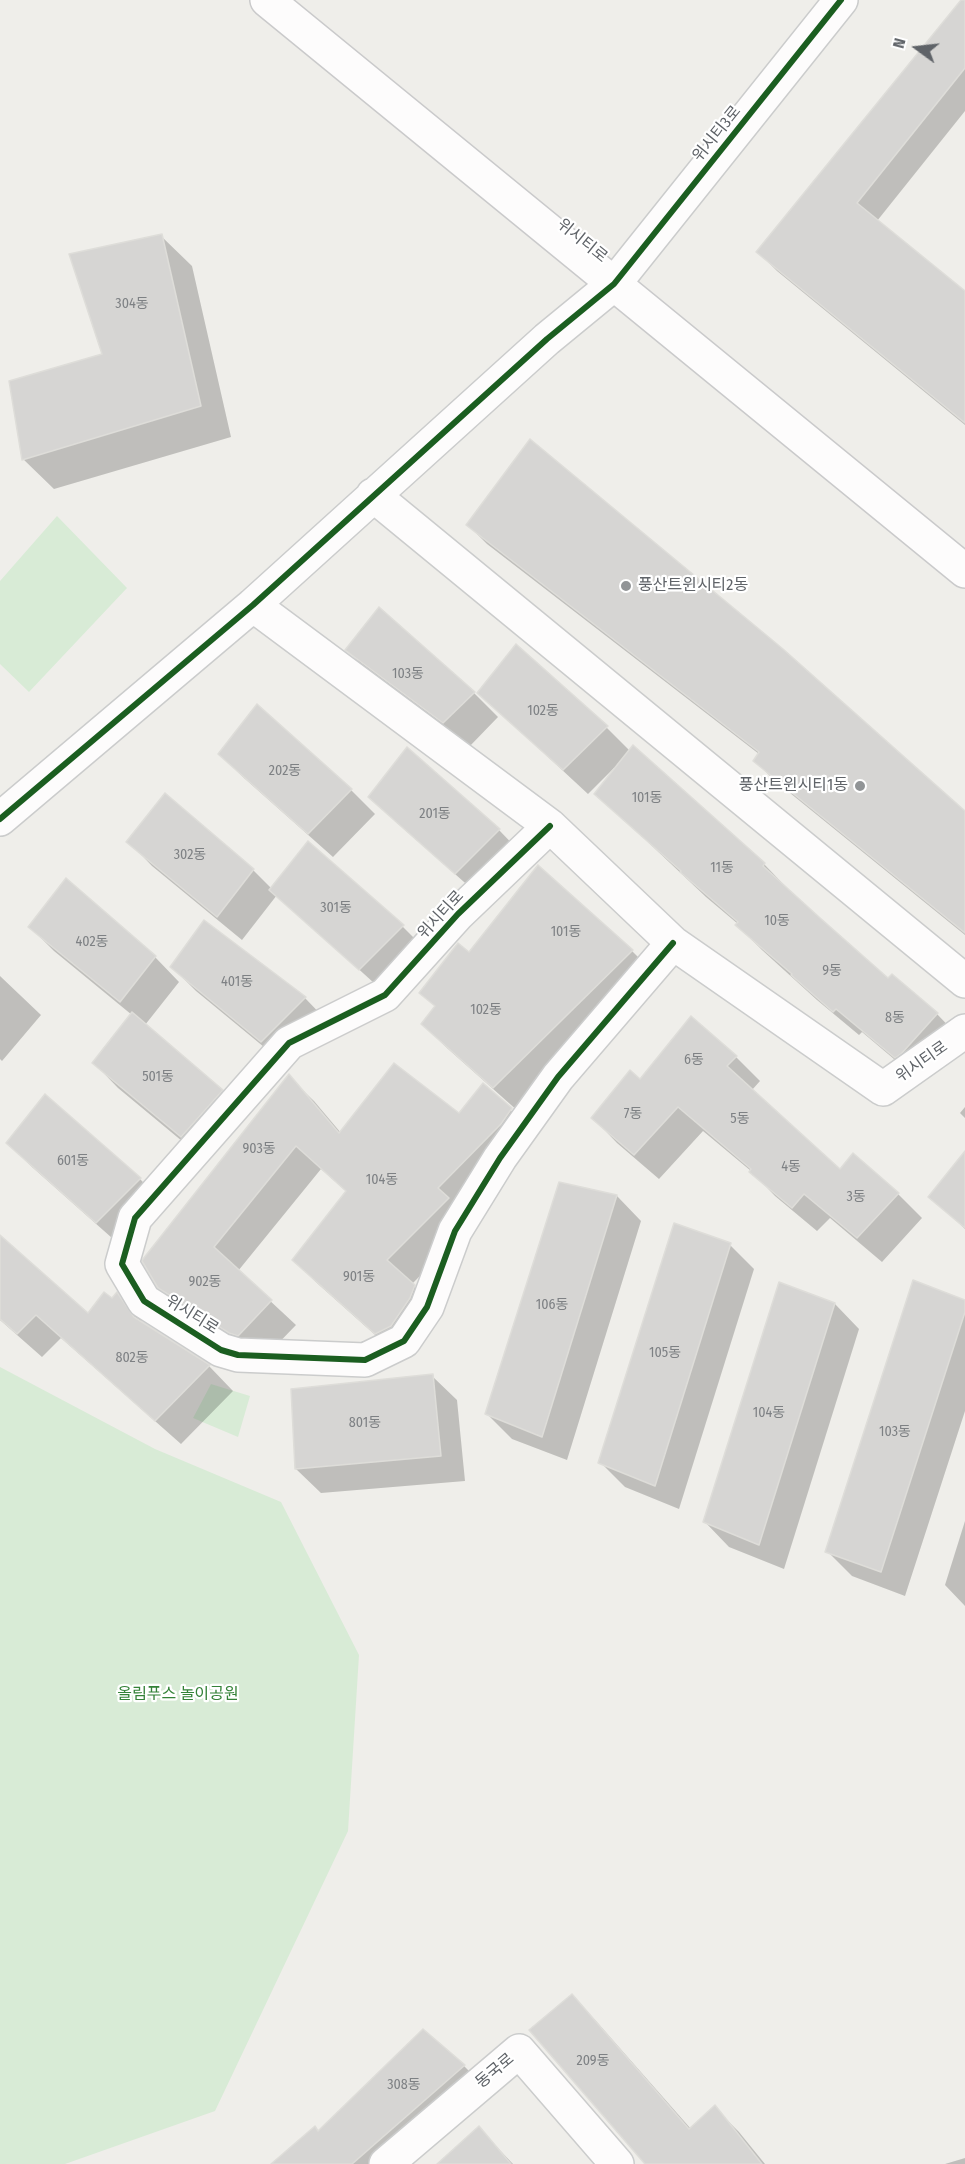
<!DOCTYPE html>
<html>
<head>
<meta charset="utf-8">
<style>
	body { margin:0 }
	#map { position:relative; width:965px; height:2164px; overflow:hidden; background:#efeeea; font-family:"Fira Sans Condensed",sans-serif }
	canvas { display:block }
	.north { position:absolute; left:887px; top:18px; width:60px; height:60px; -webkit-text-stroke:4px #fff; paint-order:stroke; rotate:285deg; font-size:16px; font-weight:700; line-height:24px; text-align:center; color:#5f6368 }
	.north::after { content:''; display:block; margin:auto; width:21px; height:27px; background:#5f6368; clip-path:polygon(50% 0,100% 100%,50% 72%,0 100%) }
</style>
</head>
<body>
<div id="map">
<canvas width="965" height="2164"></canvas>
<div class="north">N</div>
</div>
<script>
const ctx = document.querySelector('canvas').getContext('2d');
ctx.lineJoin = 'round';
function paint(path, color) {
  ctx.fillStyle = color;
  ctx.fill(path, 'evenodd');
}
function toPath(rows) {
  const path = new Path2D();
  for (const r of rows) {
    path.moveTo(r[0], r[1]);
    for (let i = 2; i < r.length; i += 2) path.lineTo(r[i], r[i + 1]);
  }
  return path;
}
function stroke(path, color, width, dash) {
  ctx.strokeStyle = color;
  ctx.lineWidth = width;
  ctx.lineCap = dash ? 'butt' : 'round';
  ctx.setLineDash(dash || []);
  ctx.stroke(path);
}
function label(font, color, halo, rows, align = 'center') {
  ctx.font = font + ' "Fira Sans Condensed","Noto Sans KR",sans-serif';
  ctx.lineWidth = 4.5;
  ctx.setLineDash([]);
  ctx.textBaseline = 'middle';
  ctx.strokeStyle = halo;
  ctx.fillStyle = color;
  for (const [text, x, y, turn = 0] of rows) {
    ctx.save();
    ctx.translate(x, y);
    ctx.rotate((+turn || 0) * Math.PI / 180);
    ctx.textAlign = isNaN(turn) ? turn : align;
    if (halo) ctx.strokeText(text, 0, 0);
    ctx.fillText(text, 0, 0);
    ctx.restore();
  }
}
const green = toPath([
	[57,516,127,588,29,692,0,664,0,581],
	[0,1367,155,1449,281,1502,359,1655,348,1831,215,2111,65,2164,0,2164],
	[211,1384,250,1396,238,1437,193,1418]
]);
const shadow = toPath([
	[963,0,965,0,965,111,877,221,965,293,965,425,777,271,758,252],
	[161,236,192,266,231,437,54,489,23,459,104,355],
	[468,525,965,813,965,935,774,780,755,761,759,754,487,544],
	[347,650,474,693,498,717,469,747,372,675],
	[479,693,606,727,630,751,764,864,788,889,787,890,888,980,937,1014,961,1039,920,1081,862,1032,859,1035,817,1000,762,950,737,925,738,924,706,897,596,793,615,770,614,768,588,794],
	[408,749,499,830,523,855,481,897,395,821,370,797],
	[220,754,351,790,375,814,333,857,244,778],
	[128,841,253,870,272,889,308,843,403,927,427,951,385,993,277,895,242,940,152,866],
	[204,922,305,998,329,1023,287,1066,196,991,172,967],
	[30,927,155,957,179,982,145,1025,222,1091,246,1116,206,1161,118,1088,94,1063,132,1015,54,951],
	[632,951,656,975,519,1112,447,1048,423,1024,436,1007,421,992,469,954],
	[0,976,41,1015,2,1061,0,1059],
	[736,1057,760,1081,752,1090,840,1171,898,1194,922,1218,882,1262,830,1218,817,1231,775,1196,751,1171,703,1131,659,1179,617,1143,593,1118,640,1081],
	[289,1077,314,1101,341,1133,459,1115,484,1085,536,1134,472,1223,412,1284,439,1311,401,1358,318,1284,294,1260,347,1192,321,1169,238,1271,296,1325,263,1359,184,1312,159,1287],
	[965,1107,965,1118,960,1113],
	[8,1143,140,1179,164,1204,121,1246,32,1167],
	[965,1153,965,1229,930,1196],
	[560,1183,617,1196,641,1221,567,1460,512,1439,487,1414],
	[0,1237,88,1315,112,1300,117,1294,147,1327,209,1366,233,1391,181,1444,61,1338,42,1357,0,1320],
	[730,1245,754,1269,679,1509,625,1487,600,1462],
	[965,1301,965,1411,905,1596,852,1576,827,1551],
	[835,1304,859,1329,784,1569,729,1547,705,1522],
	[432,1376,457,1400,465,1481,321,1493,296,1469],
	[965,1521,965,1606,945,1585],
	[572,1996,596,2021,691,2129,715,2108,739,2132,765,2164,647,2164],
	[464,2066,488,2090,405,2164,273,2164,319,2133],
	[479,2128,513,2164,439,2164],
	[965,2158,965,2164,945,2164]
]);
const building = toPath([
	[961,0,965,0,965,68,857,203,965,291,965,423,756,252,961,0],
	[162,234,201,406,22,460,9,381,102,354,69,254,162,234],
	[530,439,783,649,965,811,965,933,753,761,759,752,466,525,530,439],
	[379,607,475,692,443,723,345,650,379,607],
	[516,644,608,726,563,770,477,693,516,644],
	[257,704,352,789,308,834,218,754,257,704],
	[633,745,765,863,763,866,819,917,888,978,892,974,938,1013,902,1053,895,1058,836,1009,833,1012,791,975,792,974,735,925,738,922,680,872,681,871,594,794,633,745],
	[407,747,500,829,455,874,368,797,407,747],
	[165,793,254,869,217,917,126,842,165,793],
	[308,841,404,925,359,970,269,890,308,841],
	[538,865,633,950,493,1088,421,1024,435,1006,419,993,458,943,469,952,538,865],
	[66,878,156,956,120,1002,28,927,66,878],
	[204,920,306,997,261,1042,170,967,204,920],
	[132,1012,223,1090,181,1137,92,1063,132,1012],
	[691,1016,737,1056,727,1066,840,1169,853,1153,899,1193,857,1238,804,1194,792,1208,749,1172,751,1169,678,1107,634,1155,591,1118,630,1070,640,1079,691,1016],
	[394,1063,459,1113,483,1083,512,1108,501,1124,438,1188,449,1198,387,1260,415,1285,410,1298,391,1326,375,1334,292,1260,346,1191,296,1146,214,1247,272,1300,238,1336,229,1333,158,1288,142,1261,143,1259,289,1074,339,1133,394,1063],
	[45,1094,141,1178,96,1223,6,1143,45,1094],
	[965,1151,965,1228,928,1197,965,1151],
	[559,1182,617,1195,542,1437,485,1414,559,1182],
	[674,1223,731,1243,655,1486,598,1463,674,1223],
	[0,1235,88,1313,104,1292,112,1298,117,1292,134,1317,210,1365,155,1421,36,1315,17,1334,0,1319,0,1235],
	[913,1280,965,1300,965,1312,881,1572,825,1552,913,1280],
	[779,1282,835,1303,759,1545,703,1522,779,1282],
	[433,1374,441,1456,295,1469,291,1389,433,1374],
	[572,1994,689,2129,715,2105,762,2164,645,2164,529,2030,572,1994],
	[423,2029,465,2065,352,2164,271,2164,315,2126,318,2131,423,2029],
	[479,2126,511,2164,437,2164,479,2126]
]);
const minor = toPath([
	[373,495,965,981],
	[253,605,550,826,673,943,883,1089,965,1031],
	[0,819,253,605,547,339,614,284,841,0],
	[550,826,458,914,385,995,289,1043,135,1218,122,1264,144,1301,221,1350,238,1355,365,1360,404,1341,427,1307,455,1231,500,1158,558,1077,673,943],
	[386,2164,519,2051,617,2164]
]);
const secondary = toPath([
	[267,0,965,571]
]);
const cycleway = toPath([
	[0,819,253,605,547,339,614,284,841,0],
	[550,826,458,914,385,995,289,1043,135,1218,122,1264,144,1301,221,1350,238,1355,365,1360,404,1341,427,1307,455,1231,500,1158,558,1077,673,943]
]);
const markers = [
	[626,586,6,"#919496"],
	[860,786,6,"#919496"]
];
const numberNames = [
	["304동",132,304],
	["103동",408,674],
	["102동",543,711],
	["202동",285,771],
	["101동",647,798],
	["201동",435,814],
	["302동",190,855],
	["11동",722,868],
	["301동",336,908],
	["10동",777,921],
	["101동",566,932],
	["402동",92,942],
	["9동",832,971],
	["401동",237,982],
	["102동",486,1010],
	["8동",895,1018],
	["6동",694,1060],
	["501동",158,1077],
	["7동",633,1114],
	["5동",740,1119],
	["903동",259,1149],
	["601동",73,1161],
	["4동",791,1167],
	["104동",382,1180],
	["3동",856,1197],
	["901동",359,1277],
	["902동",205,1282],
	["106동",552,1305],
	["105동",665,1353],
	["802동",132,1358],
	["104동",769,1413],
	["801동",365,1423],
	["103동",895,1432],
	["209동",593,2061],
	["308동",404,2085]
];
const streetNames = [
	["위시티3로",717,134,-51],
	["위시티로",582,241,39],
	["위시티로",441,915,-47],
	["위시티로",922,1062,-35],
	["위시티로",192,1315,32],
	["동국로",495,2071,-40]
];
const poiNames = [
	["풍산트윈시티2동",638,586],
	["풍산트윈시티1동",848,786,"right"]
];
const parkNames = [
	["올림푸스 놀이공원",178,1695]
];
paint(green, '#d8ebd6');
paint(shadow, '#0003');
paint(building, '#d6d5d3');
stroke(building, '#deddd9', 1.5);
stroke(minor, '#cbcccc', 36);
stroke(secondary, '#cacacb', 36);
stroke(minor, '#fdfcfc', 33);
stroke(secondary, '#fdfcfc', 33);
stroke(cycleway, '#1b5e20', 6);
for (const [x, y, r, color] of markers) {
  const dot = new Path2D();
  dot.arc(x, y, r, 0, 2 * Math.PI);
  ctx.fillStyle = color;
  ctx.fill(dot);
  stroke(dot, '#fff', 2);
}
label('14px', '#7e8184', null, numberNames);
label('16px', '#5f6368', '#fff', streetNames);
label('16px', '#5f6368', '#fff', poiNames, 'left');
label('16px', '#348238', '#fff', parkNames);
</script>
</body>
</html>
